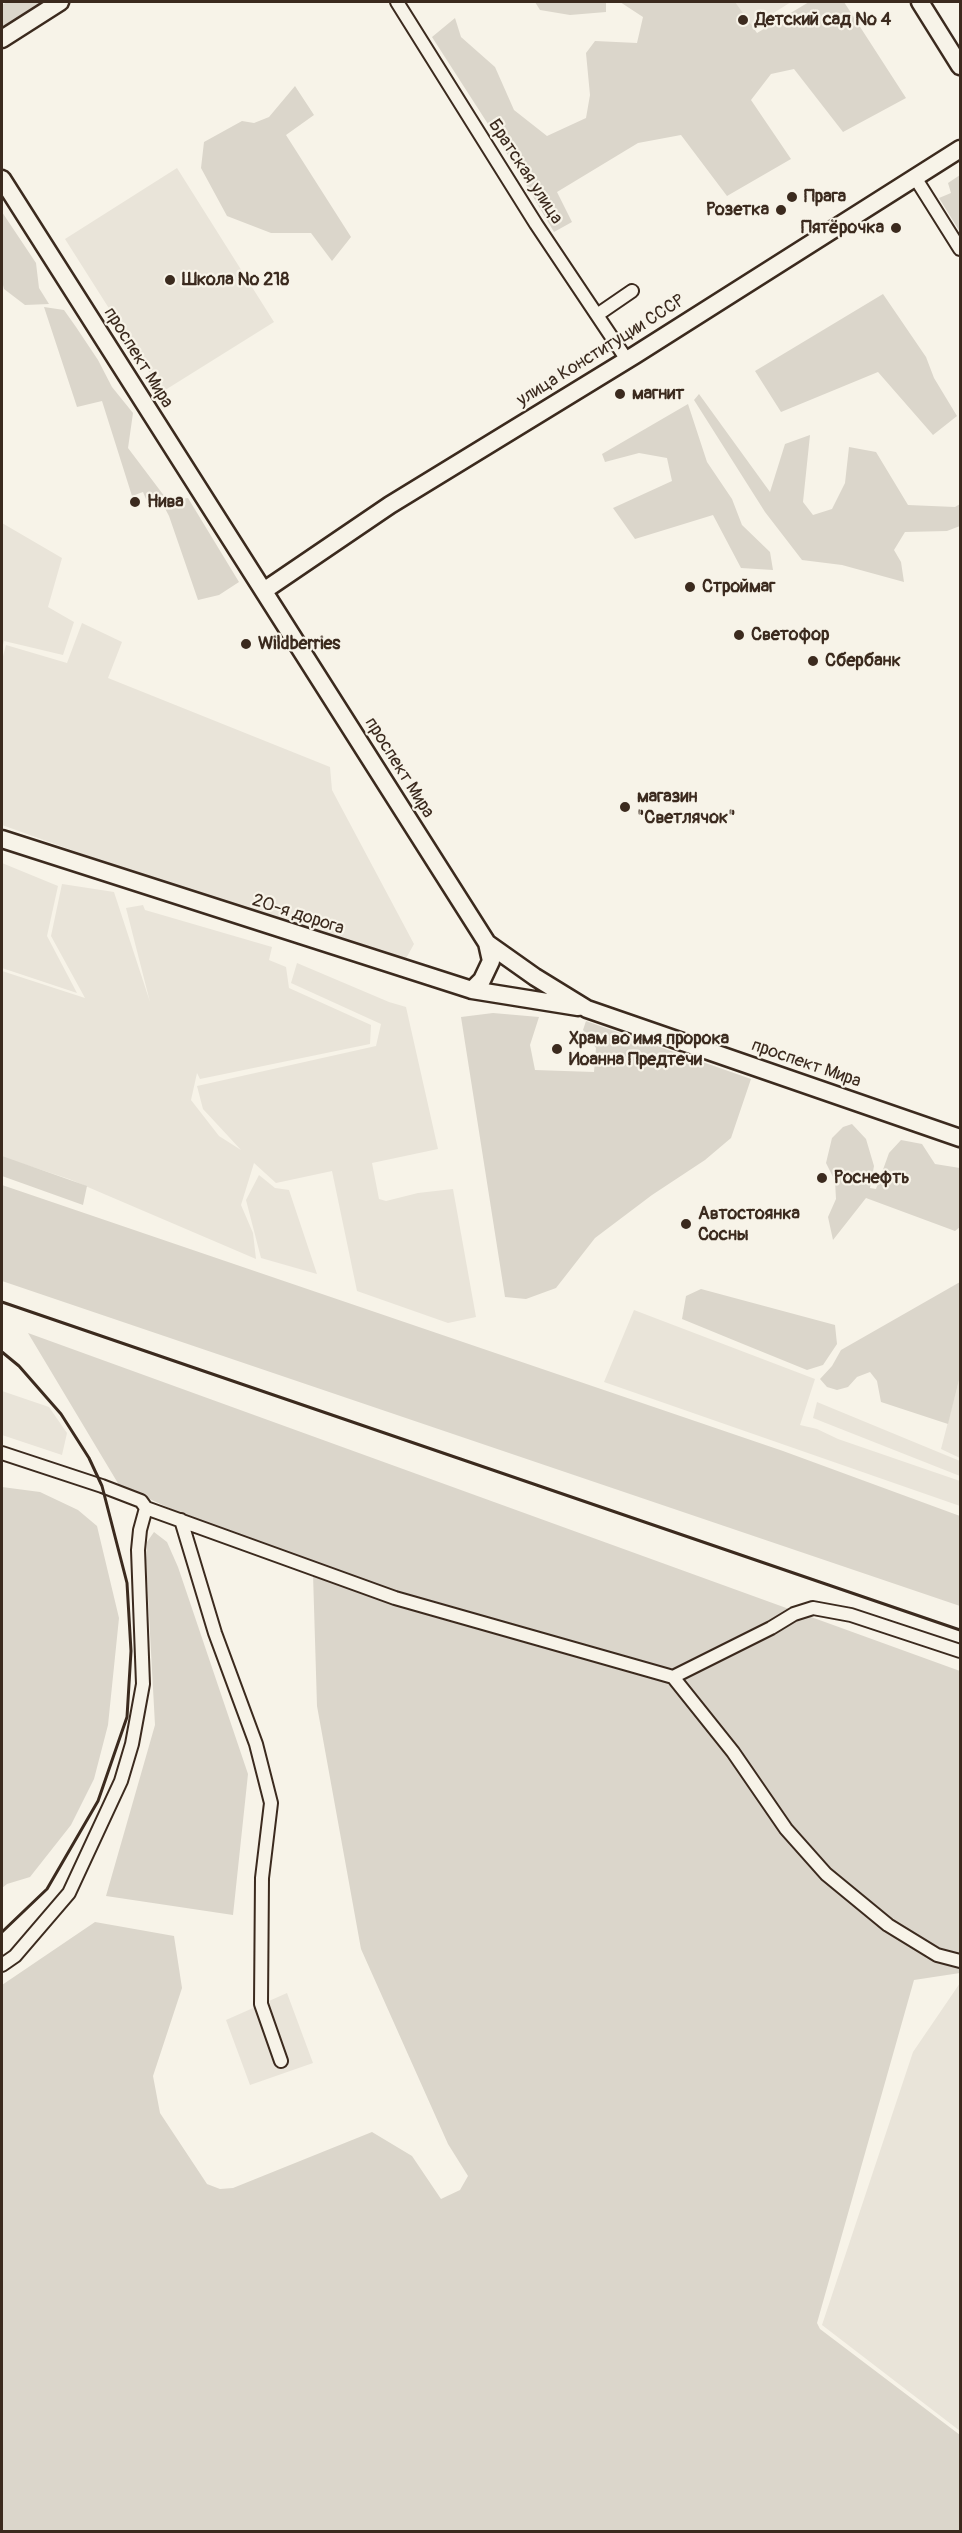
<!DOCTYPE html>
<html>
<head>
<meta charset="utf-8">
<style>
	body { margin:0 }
	#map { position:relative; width:962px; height:2533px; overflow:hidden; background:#f7f3e8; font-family:Pangolin,sans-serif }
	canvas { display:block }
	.frame { position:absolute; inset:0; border:3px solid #3b2a1e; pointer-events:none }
</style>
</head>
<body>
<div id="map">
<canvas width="962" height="2533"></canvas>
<div class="frame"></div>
</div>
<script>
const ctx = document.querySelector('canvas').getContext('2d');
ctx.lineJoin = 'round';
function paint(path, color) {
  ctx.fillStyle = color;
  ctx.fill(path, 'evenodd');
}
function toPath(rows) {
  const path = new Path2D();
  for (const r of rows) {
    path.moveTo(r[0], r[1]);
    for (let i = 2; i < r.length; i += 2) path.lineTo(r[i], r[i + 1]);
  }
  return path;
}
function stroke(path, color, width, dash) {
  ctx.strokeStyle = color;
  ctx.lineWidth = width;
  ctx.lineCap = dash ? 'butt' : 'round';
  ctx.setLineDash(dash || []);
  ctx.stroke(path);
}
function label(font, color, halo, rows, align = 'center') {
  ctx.font = font + ' Pangolin,sans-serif';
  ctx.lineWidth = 4.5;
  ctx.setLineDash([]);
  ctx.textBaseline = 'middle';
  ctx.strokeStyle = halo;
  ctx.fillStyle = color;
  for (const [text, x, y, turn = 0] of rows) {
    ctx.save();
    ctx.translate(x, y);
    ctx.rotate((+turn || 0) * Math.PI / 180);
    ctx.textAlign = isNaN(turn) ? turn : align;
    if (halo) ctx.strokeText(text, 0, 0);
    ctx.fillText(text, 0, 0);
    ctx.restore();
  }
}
const built = toPath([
	[710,2,791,2,734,38],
	[177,168,274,322,162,392,65,239],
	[2,523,62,558,48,607,74,622,63,655,4,641,2,648],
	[82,623,122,642,108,678,330,767,332,790,414,944,404,962,280,925,2,825,2,660,6,645,67,663],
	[2,863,58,886,47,936,77,993,2,968],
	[62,884,114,892,150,1002,126,908,143,905,145,910,272,947,269,960,286,967,289,988,371,1025,370,1044,200,1079,197,1073,191,1100,219,1136,241,1150,203,1109,197,1086,376,1046,381,1024,291,983,297,963,389,1002,406,1007,438,1149,372,1163,379,1199,386,1201,418,1193,453,1189,476,1317,448,1323,357,1291,332,1171,276,1183,254,1163,241,1205,253,1233,256,1259,69,1179,2,1157,2,971,85,998,51,936],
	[259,1175,275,1188,289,1190,317,1274,261,1258,246,1200],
	[634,1310,815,1379,800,1425,817,1429,838,1439,960,1481,960,1506,604,1382],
	[960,1376,960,1458,941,1449],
	[2,1391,49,1407,67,1433,62,1455,2,1435],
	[817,1402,960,1461,960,1476,813,1418],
	[960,1983,960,2431,822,2325,913,2052],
	[287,1993,313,2063,250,2085,226,2020]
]);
const green = toPath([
	[7,2,46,2,2,30,2,5],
	[535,2,606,2,606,12,570,15,540,10],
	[620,2,735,2,757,33,809,2,844,2,906,98,843,132,794,69,771,74,751,100,791,159,727,196,681,135,638,143,557,192,572,222,554,232,515,166,432,37,455,18,461,37,495,67,514,110,547,136,586,118,590,95,586,53,595,41,637,43,643,17],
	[295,86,314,115,286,135,351,237,332,261,311,233,271,233,227,216,201,168,204,142,242,121,254,123,269,117],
	[960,175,960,232,939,198,951,193,948,183],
	[2,212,36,263,39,288,49,304,25,305,4,289,2,281],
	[883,294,926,357,934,378,957,416,933,435,878,372,781,412,755,371],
	[44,307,64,310,76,327,98,360,112,387,133,413,128,448,168,501,188,498,239,582,219,595,198,600,169,516,159,497,146,499,143,492,132,496,102,401,77,407],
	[699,394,770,492,785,444,810,435,803,502,813,515,832,509,845,483,849,447,876,452,908,505,955,507,960,504,960,526,947,531,905,532,894,550,901,562,904,582,842,565,802,560,765,512,694,400],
	[688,404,707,462,732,499,742,525,770,552,773,570,741,568,713,515,635,539,613,508,672,481,667,458,639,453,605,462,602,454],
	[493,1013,539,1017,530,1045,535,1070,594,1072,596,1048,583,1030,586,1021,751,1079,731,1138,705,1160,652,1195,595,1238,556,1288,526,1299,505,1297,461,1017],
	[852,1124,866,1139,874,1166,870,1188,876,1189,889,1153,901,1140,922,1144,935,1164,960,1168,960,1227,955,1231,866,1198,833,1240,828,1217,836,1199,835,1181,826,1163,832,1138,843,1127],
	[2,1156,87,1186,83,1205,2,1176],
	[2,1185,783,1451,960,1516,960,1606,2,1281],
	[960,1282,960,1376,948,1424,881,1402,877,1381,870,1372,857,1377,848,1387,837,1390,827,1387,820,1379,832,1366,841,1350],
	[701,1289,835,1325,837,1344,823,1365,807,1370,743,1344,682,1319,686,1296],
	[28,1333,960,1671,960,1973,914,1980,817,2323,820,2329,960,2435,960,2531,2,2531,2,1985,95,1922,174,1936,182,1988,153,2076,160,2113,207,2184,220,2189,233,2188,372,2132,412,2156,441,2199,460,2190,468,2176,448,2144,361,1949,317,1706,313,1574,119,1485],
	[2,1487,40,1492,78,1510,97,1526,119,1618,108,1725,94,1779,71,1825,30,1877,7,1884,2,1888],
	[154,1532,167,1542,178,1567,248,1774,233,1915,106,1896,155,1725,146,1560,147,1542]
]);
const street = toPath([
	[397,2,536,224,627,360],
	[916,179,960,249],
	[597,315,632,291],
	[2,1453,102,1486,141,1501,146,1508,395,1598,673,1677,771,1628,794,1614,813,1608,851,1615,960,1651],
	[181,1520,215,1633,256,1744,271,1803,262,1878,261,2004,281,2061],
	[673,1677,733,1752,786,1829,826,1874,888,1925,937,1955,960,1961],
	[2,1965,15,1956,69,1893,121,1781,132,1744,143,1684,138,1550,140,1530,146,1508]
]);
const secondary = toPath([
	[920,2,960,66],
	[2,39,60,2],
	[2,179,487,943,535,977,587,1009,960,1138],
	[265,590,390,505,635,355,960,149],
	[2,839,472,990,578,1007],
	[472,990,482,980,491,961,487,943]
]);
const rail = toPath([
	[2,1302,960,1630],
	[2,1352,19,1366,61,1414,89,1458,102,1486,127,1583,131,1651,127,1717,98,1801,47,1889,2,1932]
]);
const markers = [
	[743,20,6,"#3b2a1e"],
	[792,197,6,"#3b2a1e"],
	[781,210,6,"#3b2a1e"],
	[896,228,6,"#3b2a1e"],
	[170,280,6,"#3b2a1e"],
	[620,394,6,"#3b2a1e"],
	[135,502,6,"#3b2a1e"],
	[690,587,6,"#3b2a1e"],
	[739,635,6,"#3b2a1e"],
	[246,644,6,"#3b2a1e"],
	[813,661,6,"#3b2a1e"],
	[625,807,6,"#3b2a1e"],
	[557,1049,6,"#3b2a1e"],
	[822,1178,6,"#3b2a1e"],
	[686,1224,6,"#3b2a1e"]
];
const poiNames = [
	["Детский сад № 4",755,20],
	["Прага",804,197],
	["Розетка",769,210,"right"],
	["Пятёрочка",884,228,"right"],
	["Школа № 218",182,280],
	["магнит",632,394],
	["Нива",147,502],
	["Строймаг",702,587],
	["Светофор",751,635],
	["Wildberries",258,644],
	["Сбербанк",825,661],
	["магазин",637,797],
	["\"Светлячок\"",637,818],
	["Храм во имя пророка",569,1039],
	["Иоанна Предтечи",569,1060],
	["Роснефть",834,1178],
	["Автостоянка",698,1214],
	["Сосны",698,1235]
];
const streetNames = [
	["Братская улица",525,172,57],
	["улица Конституции СССР",601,351,-32],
	["проспект Мира",138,358,58],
	["проспект Мира",399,768,58],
	["20-я дорога",298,915,18],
	["проспект Мира",806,1064,19]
];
paint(built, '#e9e4d9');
paint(green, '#dbd6cb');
stroke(street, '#3b2a1e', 16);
stroke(secondary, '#3b2a1e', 21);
stroke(street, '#f7f3e8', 12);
stroke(secondary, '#f7f3e8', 16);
stroke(rail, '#3b2a1e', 3);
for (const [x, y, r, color] of markers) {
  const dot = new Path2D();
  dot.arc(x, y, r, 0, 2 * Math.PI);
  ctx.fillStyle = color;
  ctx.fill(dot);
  stroke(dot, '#f7f3e8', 2);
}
label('bold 18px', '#3b2a1e', '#f7f3e8', poiNames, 'left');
label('18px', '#3b2a1e', '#f7f3e8', streetNames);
</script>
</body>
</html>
